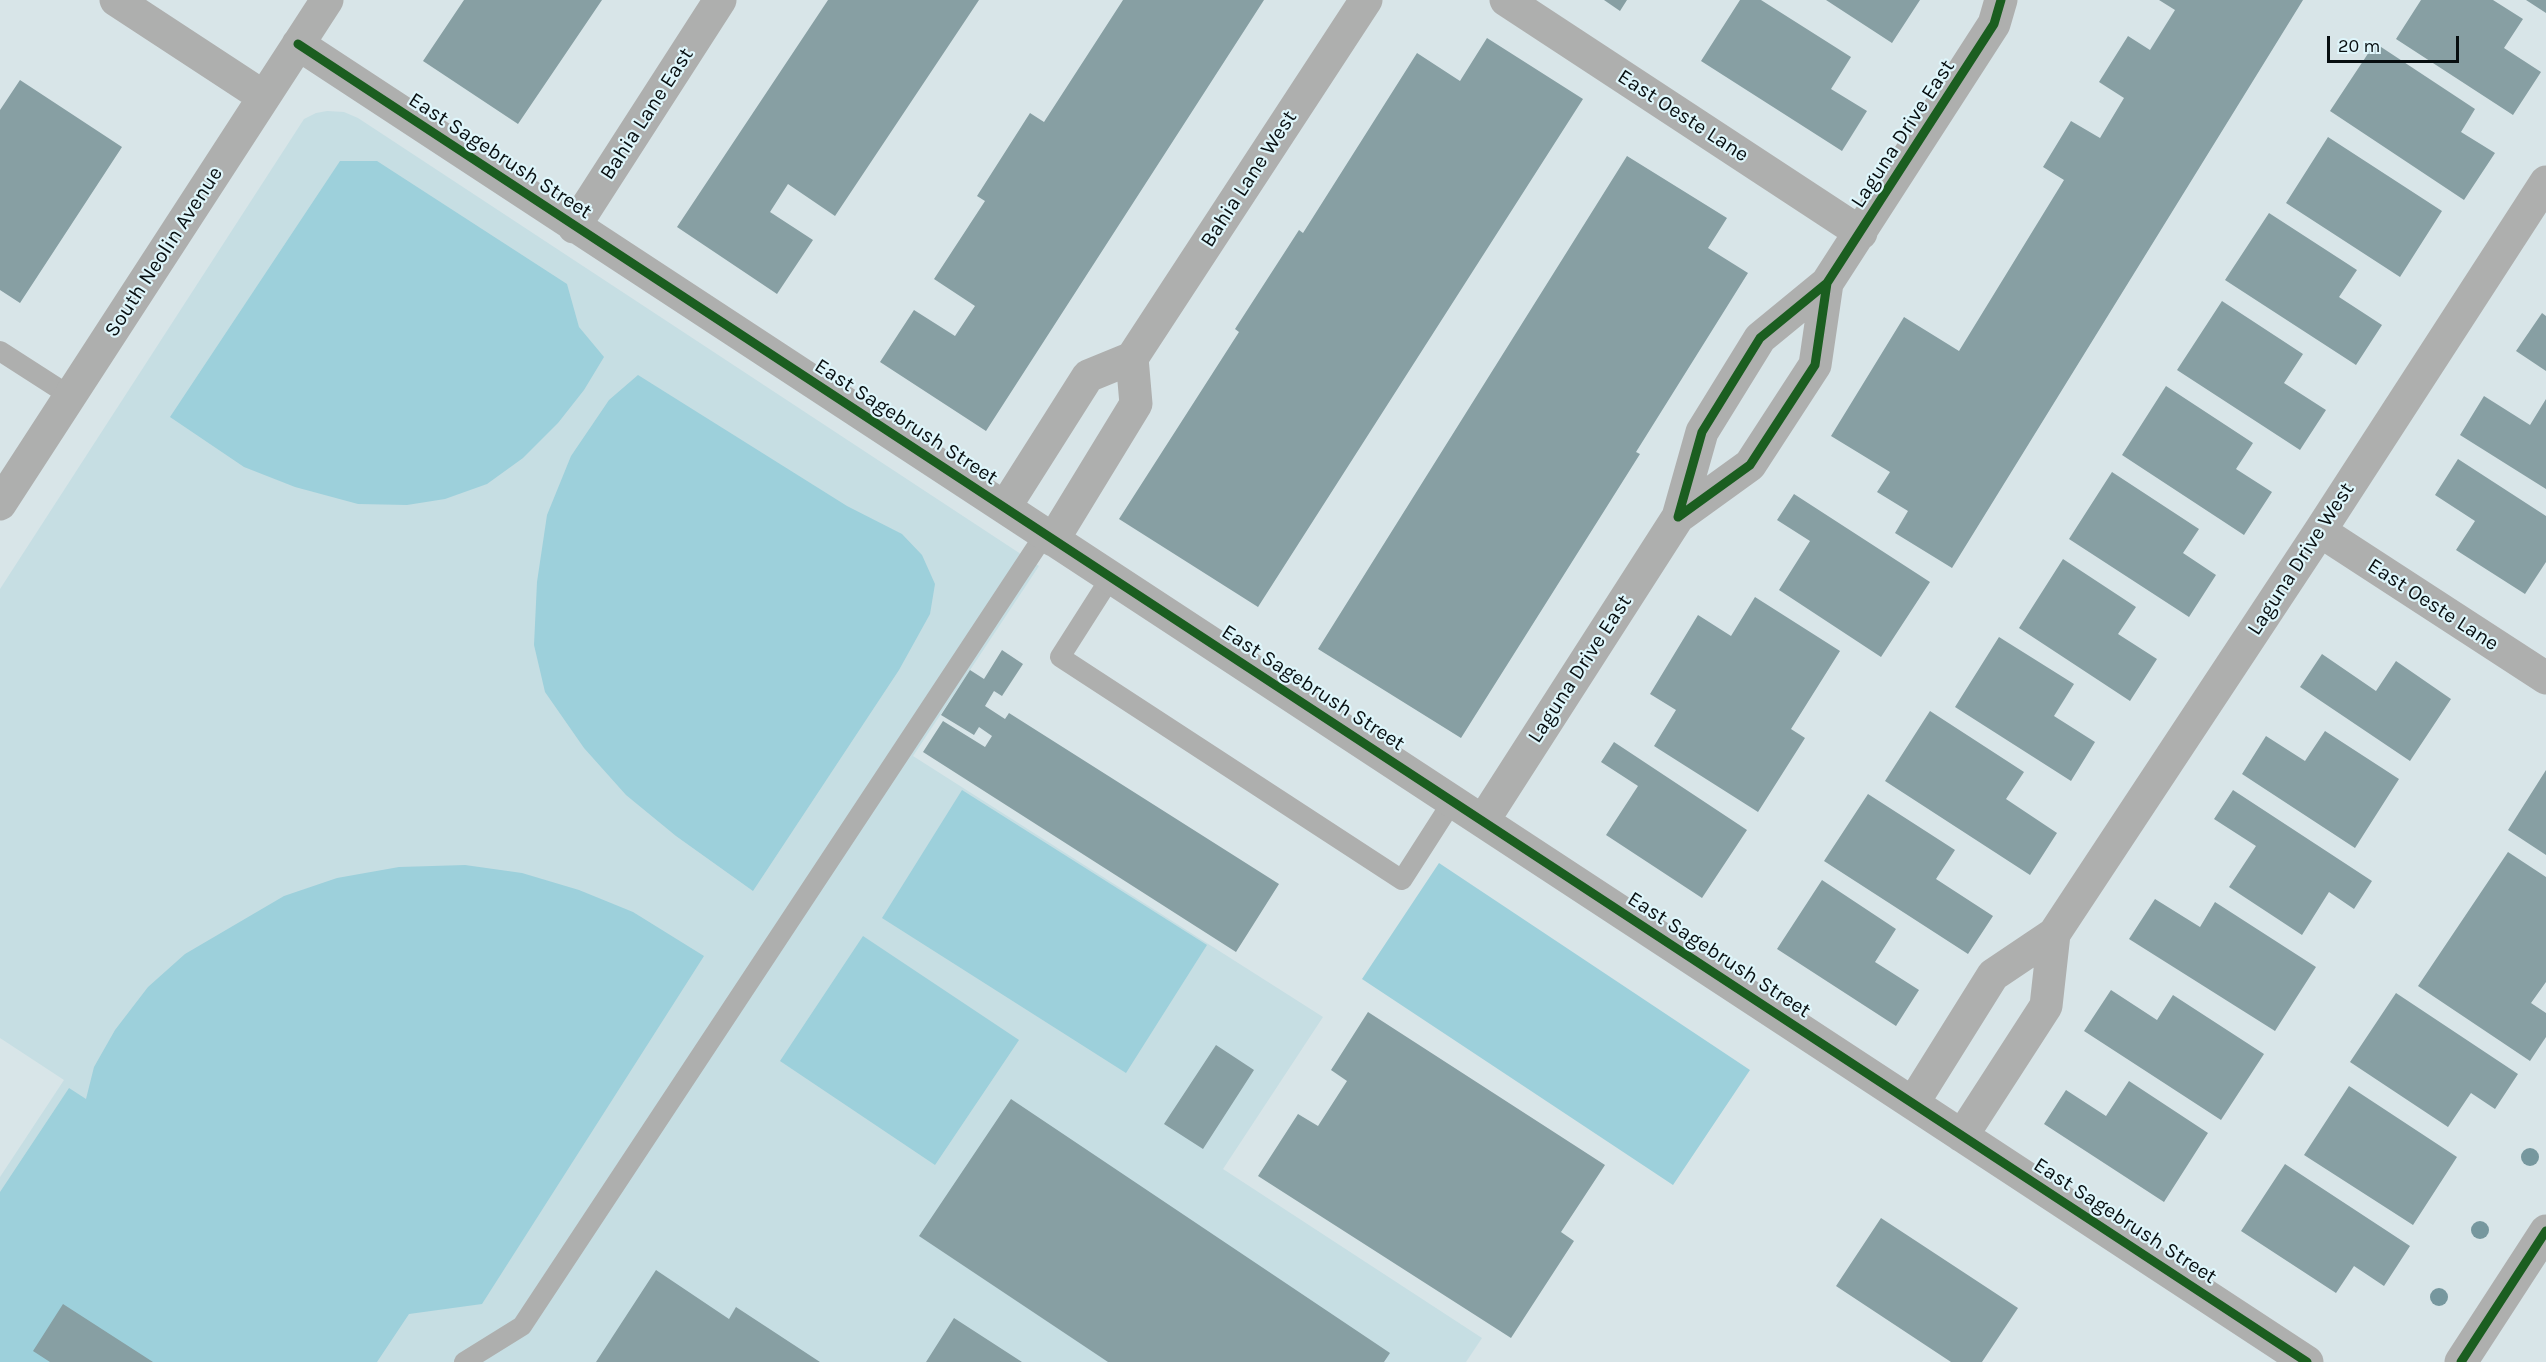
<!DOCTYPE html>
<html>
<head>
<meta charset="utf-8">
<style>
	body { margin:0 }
	#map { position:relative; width:2546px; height:1362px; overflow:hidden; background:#d8e5e8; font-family:Karla,sans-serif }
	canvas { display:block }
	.scale { position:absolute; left:2327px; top:36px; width:132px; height:27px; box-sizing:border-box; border:3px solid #070e10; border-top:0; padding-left:8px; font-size:18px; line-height:21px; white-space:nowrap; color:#070e10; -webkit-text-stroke:4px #dff6fb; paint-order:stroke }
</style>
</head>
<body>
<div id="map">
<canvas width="2546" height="1362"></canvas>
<div class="scale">20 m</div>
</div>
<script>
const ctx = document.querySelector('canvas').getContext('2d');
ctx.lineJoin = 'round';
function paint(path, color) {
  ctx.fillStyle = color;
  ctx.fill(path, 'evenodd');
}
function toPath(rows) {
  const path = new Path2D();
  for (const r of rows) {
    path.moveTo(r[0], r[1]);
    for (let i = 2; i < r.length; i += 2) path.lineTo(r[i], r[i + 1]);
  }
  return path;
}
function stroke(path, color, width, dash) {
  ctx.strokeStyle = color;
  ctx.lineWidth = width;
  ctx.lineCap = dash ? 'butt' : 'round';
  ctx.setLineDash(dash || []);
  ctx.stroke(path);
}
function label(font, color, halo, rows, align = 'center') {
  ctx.font = font + ' Karla,sans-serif';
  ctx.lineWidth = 4.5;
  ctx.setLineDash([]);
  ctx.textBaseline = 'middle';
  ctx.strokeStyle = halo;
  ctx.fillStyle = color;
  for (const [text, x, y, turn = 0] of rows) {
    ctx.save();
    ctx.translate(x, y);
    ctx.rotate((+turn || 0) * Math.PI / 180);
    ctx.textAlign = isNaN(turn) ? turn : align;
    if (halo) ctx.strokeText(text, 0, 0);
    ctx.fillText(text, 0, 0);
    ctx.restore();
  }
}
const built = toPath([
	[327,111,344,112,358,118,1039,566,913,756,1323,1017,1223,1169,1482,1338,1466,1362,0,1362,0,1177,64,1080,0,1038,0,589,304,119,316,113]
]);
const green = toPath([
	[340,161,377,161,567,284,579,327,604,357,584,390,558,423,523,458,487,484,445,499,407,505,358,504,295,487,244,467,170,417],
	[638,375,847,506,902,534,922,555,935,584,930,614,899,670,753,891,676,836,626,795,584,748,545,692,534,645,537,582,547,515,571,456,609,400],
	[962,790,1207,945,1126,1073,882,918],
	[1439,863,1750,1070,1673,1185,1362,979],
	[465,865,522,873,579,890,633,912,704,956,482,1304,409,1314,377,1362,0,1362,0,1192,69,1088,86,1099,94,1067,115,1030,148,987,185,954,284,896,337,878,399,867],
	[863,936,1019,1040,935,1165,780,1061]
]);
const building = toPath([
	[464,0,602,0,518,124,423,61],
	[828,0,979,0,835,216,788,184,770,212,813,240,777,294,677,227],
	[1123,0,1264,0,986,431,880,362,914,310,955,336,975,306,934,279,985,201,977,196,1030,113,1044,122],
	[1604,0,1627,0,1620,11],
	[1740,0,1761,0,1851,57,1831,89,1867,111,1842,151,1701,61],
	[1826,0,1920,0,1892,43],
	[2159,0,2303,0,1952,568,1895,533,1908,511,1877,492,1890,472,1831,436,1904,317,1959,351,2064,180,2043,167,2071,121,2100,138,2124,98,2099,82,2128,36,2150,50,2175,10],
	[2421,0,2493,0,2523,19,2504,48,2541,72,2513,115,2396,39],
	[2526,0,2546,0,2546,13],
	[1487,38,1583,99,1258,607,1119,519,1239,332,1235,329,1299,230,1303,233,1417,53,1460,81],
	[2375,43,2475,109,2461,132,2495,153,2464,200,2330,111],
	[20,80,122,147,20,303,0,290,0,110],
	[2328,137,2442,211,2400,277,2286,203],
	[1627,156,1727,218,1708,248,1748,273,1636,452,1640,454,1461,738,1318,649],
	[2269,213,2357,270,2339,297,2382,325,2356,365,2225,280],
	[2222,301,2303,354,2284,383,2326,410,2300,450,2177,370],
	[2542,313,2546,316,2546,371,2516,351],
	[2166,386,2253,443,2236,469,2272,492,2244,535,2122,455],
	[2484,396,2530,425,2546,399,2546,489,2460,435],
	[2458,459,2546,516,2546,562,2525,594,2456,550,2475,521,2435,495],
	[2112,472,2199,529,2183,553,2216,575,2189,617,2069,539],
	[1794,494,1930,582,1881,657,1779,590,1810,541,1777,520],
	[2063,559,2136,607,2118,634,2157,659,2130,701,2019,628],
	[1755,597,1840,651,1791,729,1805,738,1758,812,1654,746,1676,710,1650,694,1698,615,1731,636],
	[1999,637,2074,684,2054,716,2095,742,2071,781,1955,707],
	[1002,650,1023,664,1002,696,994,691,985,706,1005,719,1009,713,1279,884,1236,952,923,752,943,721,985,747,992,736,979,727,974,735,941,715,970,670,984,679],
	[2322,654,2376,691,2396,661,2451,699,2410,761,2300,687],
	[1930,711,2024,772,2006,799,2057,833,2030,875,1885,781],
	[2325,731,2399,779,2355,848,2242,774,2266,736,2305,761],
	[1614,742,1747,830,1702,898,1606,835,1638,786,1601,762],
	[2546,770,2546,855,2508,830],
	[2233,790,2372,881,2354,909,2329,892,2302,935,2229,887,2256,846,2214,819],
	[1868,794,1955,850,1936,879,1993,916,1968,954,1824,861],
	[2508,852,2546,877,2546,982,2531,1003,2546,1013,2546,1037,2530,1061,2418,986],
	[1822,880,1896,929,1875,962,1919,990,1896,1026,1777,949],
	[2155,899,2200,927,2215,902,2316,967,2275,1031,2129,939],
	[2111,990,2157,1020,2173,995,2264,1054,2221,1120,2084,1031],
	[2396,993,2518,1074,2495,1109,2471,1093,2448,1127,2350,1062],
	[1368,1012,1605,1165,1561,1232,1574,1241,1511,1338,1258,1176,1298,1114,1318,1126,1347,1081,1331,1070],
	[1216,1045,1254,1070,1203,1149,1164,1124],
	[2129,1081,2208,1133,2164,1202,2044,1124,2066,1090,2106,1116],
	[2349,1086,2457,1157,2413,1225,2304,1155],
	[1011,1099,1390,1353,1384,1362,1108,1362,919,1236],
	[2285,1164,2410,1246,2384,1286,2354,1266,2336,1293,2241,1231],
	[1881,1218,2018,1308,1982,1362,1951,1362,1836,1286],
	[656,1270,729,1319,736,1307,820,1362,596,1362],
	[63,1304,153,1362,50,1362,33,1351],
	[954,1318,1022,1362,926,1362]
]);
const lane = toPath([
	[0,351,70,396],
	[1111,577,1060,657,1402,880,1452,802],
	[464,1362,522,1326,1045,534]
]);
const street = toPath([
	[116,0,264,97],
	[1506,0,1861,233],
	[298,44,2307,1362],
	[574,227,720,0],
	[1827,283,1815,365,1750,465,1678,517,1702,432,1760,338,1827,283,1994,24,2001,0],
	[1132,358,1366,0],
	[0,504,327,0],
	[1005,507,1088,376,1132,358],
	[2320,531,2546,678],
	[1053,540,1136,404,1132,358],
	[1483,821,1678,517],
	[2054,934,2320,531,2546,182],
	[1913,1103,1993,975,2054,934,2046,1006,1962,1136],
	[2461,1362,2546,1231]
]);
const cycleway = toPath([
	[298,44,2307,1362],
	[1827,283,1815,365,1750,465,1678,517,1702,432,1760,338,1827,283,1994,24,2001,0],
	[2461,1362,2546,1231]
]);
const trees = [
	[2530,1157],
	[2480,1230],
	[2439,1297]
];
const streetNames = [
	["Bahia Lane East",647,114,-57],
	["East Oeste Lane",1683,116,33],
	["Laguna Drive East",1903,134,-57],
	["East Sagebrush Street",500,156,33],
	["Bahia Lane West",1249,179,-57],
	["South Neolin Avenue",164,252,-57],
	["East Sagebrush Street",906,422,33],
	["Laguna Drive West",2301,559,-57],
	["East Oeste Lane",2433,605,33],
	["Laguna Drive East",1580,669,-57],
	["East Sagebrush Street",1313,688,33],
	["East Sagebrush Street",1719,955,33],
	["East Sagebrush Street",2125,1221,33]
];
paint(built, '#c6dee3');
paint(green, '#9dd0db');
paint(building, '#879fa3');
stroke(lane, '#aeafae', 20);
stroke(street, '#aeafae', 33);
stroke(cycleway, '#1b5e20', 9);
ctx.fillStyle = '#76979e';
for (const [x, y] of trees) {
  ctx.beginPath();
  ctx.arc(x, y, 9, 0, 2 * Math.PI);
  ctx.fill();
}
label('21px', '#070e10', '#dff6fb', streetNames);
</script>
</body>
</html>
